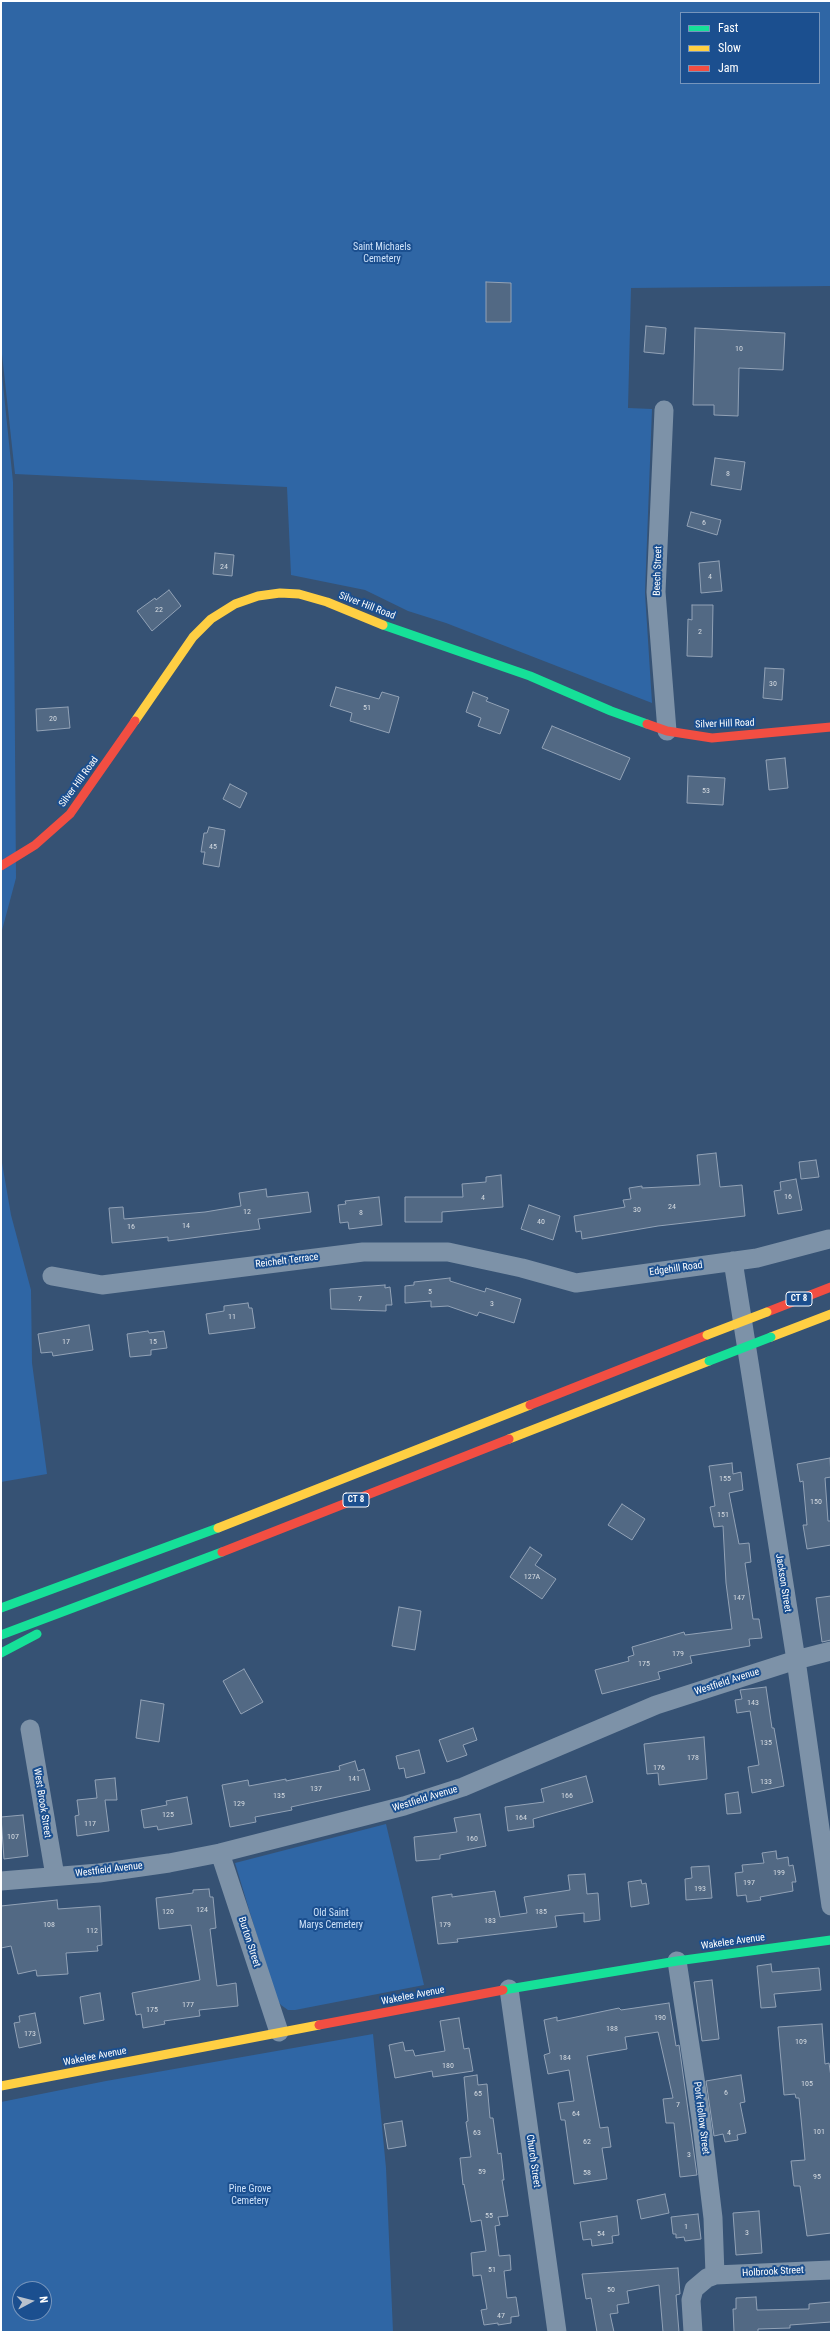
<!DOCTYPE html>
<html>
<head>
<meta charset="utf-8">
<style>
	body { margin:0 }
	#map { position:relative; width:832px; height:2333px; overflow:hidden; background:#365274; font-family:"Roboto Condensed",sans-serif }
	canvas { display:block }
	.frame { position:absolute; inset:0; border:2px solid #fff; pointer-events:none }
	.legend { position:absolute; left:680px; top:12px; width:140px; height:72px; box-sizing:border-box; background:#1b4f8f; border:1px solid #7695bc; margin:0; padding:5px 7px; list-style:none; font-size:12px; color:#fff }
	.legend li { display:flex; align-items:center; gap:8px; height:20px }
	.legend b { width:20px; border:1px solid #7695bc }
	.north { position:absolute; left:12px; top:2281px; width:40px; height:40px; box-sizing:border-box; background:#1b4f8f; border:1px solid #7695bc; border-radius:50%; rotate:83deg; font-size:11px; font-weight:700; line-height:16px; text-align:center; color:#fff }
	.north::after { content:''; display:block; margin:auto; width:14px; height:18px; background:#b9c2ce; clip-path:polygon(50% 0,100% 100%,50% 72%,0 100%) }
</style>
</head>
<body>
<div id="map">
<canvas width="832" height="2333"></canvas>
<div class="frame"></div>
<ul class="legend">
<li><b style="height:5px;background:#16e098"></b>Fast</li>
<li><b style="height:5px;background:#ffcf43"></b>Slow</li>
<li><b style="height:5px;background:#f24e42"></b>Jam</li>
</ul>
<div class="north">N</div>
</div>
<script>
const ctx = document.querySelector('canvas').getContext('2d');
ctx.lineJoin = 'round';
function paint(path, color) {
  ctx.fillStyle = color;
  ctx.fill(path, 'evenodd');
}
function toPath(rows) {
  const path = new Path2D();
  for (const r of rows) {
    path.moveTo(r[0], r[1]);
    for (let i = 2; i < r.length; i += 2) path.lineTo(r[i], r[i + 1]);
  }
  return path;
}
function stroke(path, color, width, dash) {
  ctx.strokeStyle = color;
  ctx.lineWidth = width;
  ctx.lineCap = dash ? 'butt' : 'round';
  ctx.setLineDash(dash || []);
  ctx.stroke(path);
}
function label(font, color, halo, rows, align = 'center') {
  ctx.font = font + ' "Roboto Condensed",sans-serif';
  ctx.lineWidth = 4;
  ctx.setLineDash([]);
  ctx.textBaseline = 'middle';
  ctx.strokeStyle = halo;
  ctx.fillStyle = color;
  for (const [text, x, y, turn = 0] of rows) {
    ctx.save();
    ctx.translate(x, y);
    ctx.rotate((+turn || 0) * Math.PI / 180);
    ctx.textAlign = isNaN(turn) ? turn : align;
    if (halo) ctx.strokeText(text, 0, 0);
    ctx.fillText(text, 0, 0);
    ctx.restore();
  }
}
const green = toPath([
	[1,1,831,1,831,286,631,288,628,408,652,409,645,593,652,703,446,623,408,611,365,590,291,575,287,487,15,474,1,345],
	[681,13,819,13,819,83,681,83],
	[1,365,13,482,16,878,1,934],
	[1,1157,11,1215,31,1290,32,1363,47,1474,1,1482],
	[386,1824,424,1985,295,2010,288,2010,281,2005,276,1999,235,1863],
	[373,2034,386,2168,393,2332,1,2332,1,2102,106,2081],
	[20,2289,44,2289,44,2313,20,2313]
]);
const building = toPath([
	[486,282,511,283,511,322,486,322,486,282],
	[646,326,666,328,664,354,644,352,646,326],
	[695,328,785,333,783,370,739,368,738,416,714,415,714,405,693,405,695,328],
	[715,458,745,462,741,490,711,485,715,458],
	[691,512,721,520,717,535,687,526,691,512],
	[215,553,234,555,232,576,213,574,215,553],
	[719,561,722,591,701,593,699,563,719,561],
	[169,590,181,606,152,631,137,611,155,598,156,600,169,590],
	[692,605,713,605,712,657,687,656,688,619,692,620,692,605],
	[765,668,784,669,782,700,763,698,765,668],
	[336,687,379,699,382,692,399,697,389,733,350,721,352,713,330,706,336,687],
	[473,692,488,698,486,701,509,710,500,734,478,726,481,718,466,712,473,692],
	[68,707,70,728,37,731,36,709,68,707],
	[552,726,630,758,620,780,542,748,552,726],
	[785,758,788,788,769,790,766,760,785,758],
	[688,776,725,778,723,805,687,803,688,776],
	[230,784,247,793,240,808,223,799,230,784],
	[209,827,225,830,219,867,203,864,205,852,201,852,204,833,207,833,209,827],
	[716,1153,720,1187,742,1185,745,1216,658,1226,582,1239,581,1231,576,1232,574,1216,625,1207,623,1200,631,1199,629,1188,642,1186,642,1188,700,1185,697,1155,716,1153],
	[816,1160,819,1177,801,1179,799,1162,816,1160],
	[501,1175,503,1207,442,1212,442,1222,405,1222,405,1197,463,1197,462,1184,486,1182,486,1177,501,1175],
	[796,1179,802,1210,778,1214,774,1191,781,1190,780,1182,796,1179],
	[266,1189,267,1197,308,1192,311,1212,258,1219,260,1229,168,1241,168,1237,112,1243,109,1208,123,1207,124,1219,205,1212,241,1206,239,1193,266,1189],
	[379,1197,382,1225,349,1229,348,1222,340,1223,338,1205,346,1204,345,1201,379,1197],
	[529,1205,560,1216,553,1240,521,1229,529,1205],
	[450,1278,450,1281,485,1292,486,1288,521,1299,514,1323,479,1312,477,1316,448,1306,431,1307,431,1301,405,1303,405,1286,414,1285,414,1282,450,1278],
	[385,1285,385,1288,390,1287,392,1305,386,1305,386,1311,331,1309,330,1289,385,1285],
	[248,1303,249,1308,252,1308,255,1328,209,1334,206,1314,224,1311,224,1306,248,1303],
	[89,1325,93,1350,53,1356,52,1352,41,1353,38,1334,89,1325],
	[148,1331,149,1333,164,1331,167,1348,151,1350,151,1355,130,1357,127,1334,148,1331],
	[830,1458,831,1477,825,1478,828,1521,831,1521,831,1545,807,1549,803,1525,807,1525,803,1481,800,1482,797,1464,830,1458],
	[732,1463,733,1474,741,1472,743,1490,729,1493,739,1544,749,1543,751,1562,745,1563,753,1619,759,1619,762,1638,749,1639,750,1646,690,1656,692,1663,658,1672,660,1679,602,1694,595,1670,629,1661,628,1657,634,1655,632,1647,684,1632,685,1635,732,1629,726,1583,723,1526,714,1527,710,1507,715,1506,709,1466,732,1463],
	[622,1504,645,1519,632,1540,608,1525,622,1504],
	[530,1547,542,1555,535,1565,556,1579,542,1599,510,1577,530,1547],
	[831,1596,831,1640,822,1642,816,1598,831,1596],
	[399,1607,421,1611,415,1650,392,1646,399,1607],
	[244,1669,263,1702,241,1714,223,1681,244,1669],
	[766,1687,772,1728,774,1728,784,1786,752,1793,748,1767,759,1765,750,1711,737,1713,735,1700,742,1699,740,1690,766,1687],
	[141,1700,164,1704,159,1742,136,1738,141,1700],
	[473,1728,477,1740,463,1745,467,1755,447,1762,439,1740,473,1728],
	[704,1737,707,1779,659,1785,658,1773,647,1774,644,1744,704,1737],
	[419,1750,425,1773,406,1778,404,1768,399,1769,396,1756,419,1750],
	[355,1761,358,1771,364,1769,370,1790,291,1807,292,1810,255,1817,256,1822,230,1827,222,1785,248,1780,249,1786,286,1779,286,1781,340,1770,339,1766,355,1761],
	[586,1776,593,1802,533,1819,534,1827,508,1831,505,1807,544,1802,541,1789,586,1776],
	[115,1778,117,1800,105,1800,109,1831,77,1836,75,1816,79,1815,77,1800,97,1798,95,1780,115,1778],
	[738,1792,741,1813,727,1814,725,1794,738,1792],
	[187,1797,192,1824,158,1830,157,1826,144,1828,141,1810,167,1805,166,1801,187,1797],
	[480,1814,486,1846,440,1855,440,1859,416,1861,414,1837,457,1832,454,1818,480,1814],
	[23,1815,28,1856,4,1859,1,1817,23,1815],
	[776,1851,777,1859,788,1857,789,1866,793,1865,796,1882,792,1882,793,1891,760,1897,761,1900,747,1902,746,1895,737,1896,735,1873,743,1872,742,1865,764,1863,762,1853,776,1851],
	[709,1866,712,1898,686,1900,685,1879,692,1878,691,1867,709,1866],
	[585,1874,587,1894,598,1893,600,1920,584,1922,584,1913,555,1916,557,1927,457,1939,458,1942,438,1944,432,1897,452,1894,452,1897,495,1891,500,1917,527,1913,524,1897,570,1890,568,1875,585,1874],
	[641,1880,642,1884,646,1883,649,1904,631,1907,628,1882,641,1880],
	[209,1889,210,1897,213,1897,216,1928,210,1929,217,1986,236,1983,238,2006,199,2010,200,2016,164,2021,165,2024,143,2028,141,2014,136,2015,132,1993,200,1980,191,1925,159,1929,156,1898,193,1893,193,1890,209,1889],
	[57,1900,58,1909,100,1906,102,1945,97,1946,98,1951,66,1953,68,1974,37,1976,36,1970,18,1974,11,1946,1,1948,1,1906,57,1900],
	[771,1964,772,1972,819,1968,821,1990,774,1994,776,2007,761,2008,757,1966,771,1964],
	[712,1980,719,2039,702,2041,694,1982,712,1980],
	[100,1993,104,2020,84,2024,80,1997,100,1993],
	[669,2003,676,2046,679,2045,697,2175,680,2177,674,2123,666,2123,663,2099,673,2098,658,2032,625,2037,627,2049,587,2056,600,2128,608,2127,611,2147,602,2148,607,2179,574,2184,565,2120,561,2120,558,2103,574,2101,569,2070,548,2074,544,2055,550,2053,544,2020,557,2017,557,2021,619,2008,621,2010,669,2003],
	[35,2013,41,2043,19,2048,14,2023,20,2022,19,2016,35,2013],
	[459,2018,464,2049,469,2048,473,2071,433,2077,432,2071,395,2078,389,2045,403,2042,405,2051,413,2050,415,2056,445,2051,440,2021,459,2018],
	[822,2024,825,2064,829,2063,831,2077,831,2233,807,2236,800,2186,794,2186,791,2161,805,2160,799,2098,796,2098,795,2094,784,2095,778,2027,822,2024],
	[477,2075,478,2085,487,2084,490,2118,493,2118,498,2154,501,2153,504,2180,502,2180,508,2216,498,2217,500,2225,495,2226,499,2256,510,2255,511,2270,504,2271,507,2298,516,2297,519,2316,511,2317,511,2323,498,2325,498,2323,484,2325,481,2310,487,2309,481,2275,473,2276,471,2253,486,2251,481,2220,471,2222,464,2184,463,2185,460,2158,471,2157,466,2122,468,2121,464,2077,477,2075],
	[741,2075,745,2102,740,2103,746,2133,737,2135,738,2140,725,2142,723,2134,714,2136,706,2081,741,2075],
	[402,2121,406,2146,388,2149,384,2124,402,2121],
	[665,2194,669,2213,641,2219,637,2200,665,2194],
	[759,2211,762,2253,736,2255,733,2213,759,2211],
	[698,2214,701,2239,685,2241,684,2237,676,2238,676,2234,673,2234,671,2217,698,2214],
	[617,2216,619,2235,612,2236,613,2243,592,2246,591,2239,583,2240,580,2222,617,2216],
	[678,2268,680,2294,676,2295,679,2332,663,2332,659,2285,627,2291,629,2303,617,2305,618,2313,610,2314,614,2332,597,2332,591,2298,586,2299,582,2274,678,2268],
	[756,2297,757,2310,809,2309,809,2304,831,2302,831,2322,790,2325,790,2328,758,2329,758,2332,734,2332,733,2309,736,2309,736,2298,756,2297]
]);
const street = toPath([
	[664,410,656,592,667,731],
	[733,1261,796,1660,831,1906],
	[52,1276,102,1285,363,1252,448,1252,522,1268,576,1283,757,1258,829,1239],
	[30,1729,55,1876],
	[220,1853,279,2032],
	[1,1881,99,1873,169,1863,220,1853,404,1806,463,1787,656,1705,796,1660,831,1651],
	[677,1961,701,2118,713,2218,715,2275],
	[509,1989,557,2332],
	[693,2332,691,2300,694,2289,707,2278,715,2275,831,2270]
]);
const fast = toPath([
	[383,625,530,676,611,711,647,724],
	[1,1608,218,1528],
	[1,1635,222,1552],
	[1,1653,37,1634],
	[503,1990,677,1961,831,1940]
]);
const slow = toPath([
	[135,721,193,637,211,619,235,604,258,596,280,593,299,594,327,602,383,625],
	[771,1337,831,1314],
	[509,1439,709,1361],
	[218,1528,530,1405],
	[1,2086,319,2025]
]);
const jam = toPath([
	[647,724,667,731,712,738,831,727],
	[1,866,35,845,70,814,135,721],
	[767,1312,831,1287],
	[530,1405,707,1335],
	[222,1552,509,1439],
	[319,2025,503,1990]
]);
const fastBridge = toPath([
	[709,1361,771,1337]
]);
const slowBridge = toPath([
	[707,1335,767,1312]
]);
const numberNames = [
	["10",739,349],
	["8",728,474],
	["6",704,523],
	["24",224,567],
	["4",710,577],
	["22",159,610],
	["2",700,632],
	["30",773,684],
	["51",367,708],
	["20",53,719],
	["53",706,791],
	["45",213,847],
	["16",788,1197],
	["4",483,1198],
	["24",672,1207],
	["30",637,1210],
	["12",247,1212],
	["8",361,1213],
	["40",541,1222],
	["14",186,1226],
	["16",131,1227],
	["5",430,1292],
	["7",360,1299],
	["3",492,1304],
	["11",232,1317],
	["17",66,1342],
	["15",153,1342],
	["155",725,1479],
	["150",816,1502],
	["151",723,1515],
	["127A",532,1577],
	["147",739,1598],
	["179",678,1654],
	["175",644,1664],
	["143",753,1703],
	["135",766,1743],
	["178",693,1758],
	["176",659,1768],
	["141",354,1779],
	["133",766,1782],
	["137",316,1789],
	["135",279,1796],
	["166",567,1796],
	["129",239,1804],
	["125",168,1815],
	["164",521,1818],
	["117",90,1824],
	["107",13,1837],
	["160",472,1839],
	["199",779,1873],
	["197",749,1883],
	["193",700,1889],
	["124",202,1910],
	["120",168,1912],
	["185",541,1912],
	["183",490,1921],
	["108",49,1925],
	["179",445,1925],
	["112",92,1931],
	["177",188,2005],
	["175",152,2010],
	["190",660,2018],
	["188",612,2029],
	["173",30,2034],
	["109",801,2042],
	["184",565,2058],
	["180",448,2066],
	["105",807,2084],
	["6",726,2093],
	["65",478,2094],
	["7",678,2105],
	["64",576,2114],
	["101",819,2132],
	["63",477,2133],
	["4",729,2133],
	["62",587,2142],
	["3",689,2155],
	["59",482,2172],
	["58",587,2173],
	["95",817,2177],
	["55",489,2216],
	["1",686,2227],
	["3",747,2233],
	["54",601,2234],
	["51",492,2270],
	["50",611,2290],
	["47",501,2316]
];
const shields = [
	[799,1299,26],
	[356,1500,26]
];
const shieldNames = [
	["CT 8",799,1299],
	["CT 8",356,1500]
];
const parkNames = [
	["Saint Michaels",382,247],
	["Cemetery",382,259],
	["Old Saint",331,1913],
	["Marys Cemetery",331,1925],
	["Pine Grove",250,2189],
	["Cemetery",250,2201]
];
const streetNames = [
	["Beech Street",658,571,-88],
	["Silver Hill Road",367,606,21],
	["Silver Hill Road",725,724,-2],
	["Silver Hill Road",79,782,-54],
	["Reichelt Terrace",287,1261,-7],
	["Edgehill Road",676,1269,-8],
	["Jackson Street",783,1583,81],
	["Westfield Avenue",727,1682,-18],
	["Westfield Avenue",425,1799,-17],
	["West Brook Street",42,1803,81],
	["Westfield Avenue",109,1870,-7],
	["Burton Street",249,1942,72],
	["Wakelee Avenue",733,1942,-8],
	["Wakelee Avenue",413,1996,-11],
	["Wakelee Avenue",95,2057,-11],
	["Pork Hollow Street",701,2118,83],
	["Church Street",533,2161,82],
	["Holbrook Street",773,2272,-3]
];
paint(green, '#2f66a5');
paint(building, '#526984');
stroke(building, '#92a2b6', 1);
stroke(street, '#7d92a8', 19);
stroke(fast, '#16e098', 9);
stroke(slow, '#ffcf43', 9);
stroke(jam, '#f24e42', 9);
stroke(fastBridge, '#16e098', 9);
stroke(slowBridge, '#ffcf43', 9);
label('8px', '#d4dae0', null, numberNames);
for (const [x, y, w] of shields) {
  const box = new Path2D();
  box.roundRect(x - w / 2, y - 7, w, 14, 3);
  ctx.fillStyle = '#1b4f8f';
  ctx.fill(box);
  stroke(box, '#fff', 1);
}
label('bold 9px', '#fff', null, shieldNames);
label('10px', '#cfe3fa', '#1b4f8f', parkNames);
label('10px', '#fff', '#1b4f8f', streetNames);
</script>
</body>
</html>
